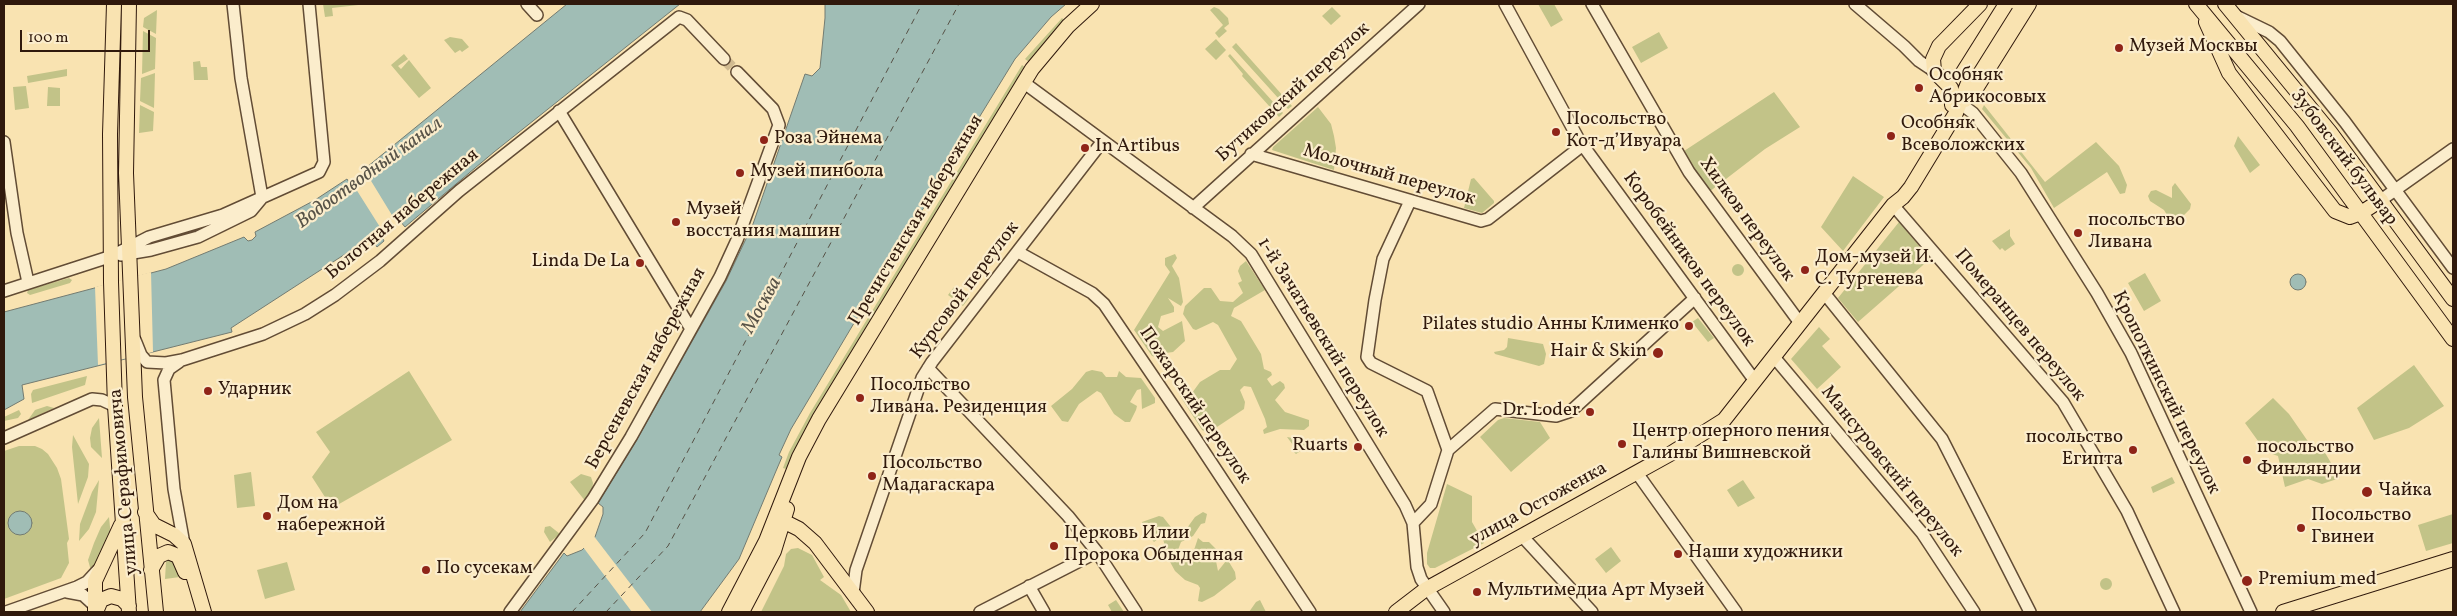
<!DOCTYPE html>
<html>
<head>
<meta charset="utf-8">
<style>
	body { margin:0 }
	#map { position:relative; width:2457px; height:616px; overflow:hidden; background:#f9e3b1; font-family:Vollkorn,serif }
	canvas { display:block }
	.frame { position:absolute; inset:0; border:5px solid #30190c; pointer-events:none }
	.scale { position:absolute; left:20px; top:30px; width:130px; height:22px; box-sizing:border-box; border:2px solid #30190c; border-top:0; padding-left:6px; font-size:15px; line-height:18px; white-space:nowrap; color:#30190c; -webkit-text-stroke:4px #fbedcc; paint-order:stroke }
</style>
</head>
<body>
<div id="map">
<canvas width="2457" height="616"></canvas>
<div class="frame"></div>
<div class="scale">100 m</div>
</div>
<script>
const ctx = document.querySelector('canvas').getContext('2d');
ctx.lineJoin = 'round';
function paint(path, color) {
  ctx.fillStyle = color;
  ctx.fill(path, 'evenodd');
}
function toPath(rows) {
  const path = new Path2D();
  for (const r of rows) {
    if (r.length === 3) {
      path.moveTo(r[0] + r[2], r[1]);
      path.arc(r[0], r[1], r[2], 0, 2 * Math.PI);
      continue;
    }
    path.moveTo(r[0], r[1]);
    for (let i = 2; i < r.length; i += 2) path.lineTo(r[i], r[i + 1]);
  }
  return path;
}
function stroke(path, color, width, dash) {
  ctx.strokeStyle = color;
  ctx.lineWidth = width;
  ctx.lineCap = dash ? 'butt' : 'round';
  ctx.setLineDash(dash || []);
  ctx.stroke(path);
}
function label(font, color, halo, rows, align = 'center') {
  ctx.font = font + ' Vollkorn,serif';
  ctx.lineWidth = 4.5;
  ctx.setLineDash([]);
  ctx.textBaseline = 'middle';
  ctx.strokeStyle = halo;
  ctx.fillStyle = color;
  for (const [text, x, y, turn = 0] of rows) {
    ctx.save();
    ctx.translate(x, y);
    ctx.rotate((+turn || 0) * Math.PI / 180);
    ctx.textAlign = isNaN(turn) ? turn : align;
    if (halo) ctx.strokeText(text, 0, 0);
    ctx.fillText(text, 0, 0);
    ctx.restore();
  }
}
const green = toPath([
	[323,4,367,4,332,8,333,16,325,17],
	[1538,4,1554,4,1563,20,1551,27],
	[1214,7,1219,9,1228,18,1229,24,1224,28,1227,31,1219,38,1215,33,1223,25,1210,10],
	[1332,7,1341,16,1331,25,1322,16],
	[157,10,156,34,143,27,144,18],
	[1062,18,1065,21,1029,62,1025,59],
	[143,31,156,38,155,69,142,74],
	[1659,32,1668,48,1641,63,1632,47],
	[450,37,462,39,469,47,462,52,460,50,455,53,444,40],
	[1216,39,1226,50,1216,60,1205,49],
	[1236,43,1292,106,1288,109,1232,47],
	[404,54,408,59,398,66,401,69,409,60,431,88,419,98,391,65],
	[1230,54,1283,113,1279,117,1242,76,1243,74,1228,56],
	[200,61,201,67,207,67,208,80,194,80,193,62],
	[1022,65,1026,68,813,415,786,469,783,468,789,452,810,413],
	[67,69,67,76,28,83,27,76],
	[155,73,154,108,140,101,141,78],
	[26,86,29,108,15,110,13,87],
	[48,87,60,88,60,106,47,106],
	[1774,92,1800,127,1765,149,1709,192,1681,153],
	[140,105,154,112,153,131,139,133],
	[1984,105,2045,182,2096,142,2119,166,2127,185,2125,193,2120,194,2107,172,2054,208,2031,168,1982,109],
	[1318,107,1331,124,1334,136,1336,148,1334,170,1272,150,1273,147],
	[2238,136,2260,165,2250,173,2234,146],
	[1853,176,1884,197,1843,251,1821,227],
	[1474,178,1494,201,1494,203,1482,213,1464,208,1471,179],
	[2175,183,2191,204,2190,209,2176,223,2170,220,2164,210,2150,201,2148,196,2151,191,2156,190,2172,198,2172,187],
	[1899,222,1930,259,1858,322,1838,298],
	[2010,229,2010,236,2015,244,2005,251,2002,248,2000,250,1992,241],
	[1175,254,1177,258,1172,266,1179,278,1183,302,1181,306,1168,298,1174,307,1174,312,1161,316,1158,327,1163,331,1182,321,1185,341,1173,352,1166,353,1161,349,1156,357,1152,356,1134,330,1170,272,1165,265,1165,258],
	[1246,261,1265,290,1234,308,1231,316,1241,321,1261,354,1264,369,1271,372,1272,375,1267,379,1269,382,1272,386,1280,381,1284,384,1285,388,1275,400,1285,412,1309,420,1309,426,1304,430,1280,429,1264,434,1263,430,1267,427,1265,419,1251,387,1244,386,1240,390,1245,402,1244,409,1208,433,1202,430,1180,396,1184,393,1192,393,1200,382,1220,370,1230,370,1237,359,1218,325,1213,322,1196,330,1193,329,1183,314,1185,306,1204,288,1211,288,1220,301,1233,302,1243,293,1238,283,1242,281,1238,271,1240,266],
	[1738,270,6],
	[2145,273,2161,301,2144,311,2128,283],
	[69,278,72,280,70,283,30,295,27,293,28,290],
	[954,287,969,298,963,306,948,295],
	[1698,318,1714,338,1708,342,1692,322],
	[1819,327,1830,339,1822,346,1841,367,1817,389,1791,359],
	[1508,338,1543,344,1546,354,1544,364,1539,366,1495,354,1494,352,1504,350,1507,347],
	[2414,365,2444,406,2409,428,2374,440,2357,408],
	[1092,370,1102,372,1106,377,1117,377,1119,371,1126,377,1141,378,1155,398,1155,403,1142,409,1141,389,1137,390,1130,402,1137,406,1136,410,1130,422,1125,422,1114,414,1101,393,1097,391,1079,404,1068,422,1062,421,1051,406,1072,389,1086,372],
	[409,371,452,440,332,508,312,477,330,452,316,432],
	[87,376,85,385,32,403,31,394,33,390],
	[2273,398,2289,414,2316,453,2324,451,2340,478,2322,484,2308,479,2285,487,2278,456,2266,452,2245,423],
	[47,406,54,408,28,420,35,410],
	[19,410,21,414,18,418,4,421,4,417],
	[99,418,102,458,91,447,90,438,92,428],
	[1504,418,1540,422,1550,438,1511,472,1480,437,1498,420],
	[73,435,89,464,88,477,78,504,72,447],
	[1287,437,1314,442,1296,454,1293,451,1296,449],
	[19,446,35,446,42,449,48,454,57,468,61,479,69,539,67,543,69,563,61,578,4,599,4,451],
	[251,472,255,506,237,508,234,475],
	[581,474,591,477,593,483,592,491,586,502,570,482],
	[2172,477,2175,483,2153,493,2151,487],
	[99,480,96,512,89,529,79,541,80,524,92,492],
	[1743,480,1755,498,1738,507,1727,490],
	[1447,484,1472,496,1472,522,1484,543,1435,568,1430,568,1427,564,1427,553],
	[1203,512,1207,514,1205,523,1201,524,1193,536,1181,542,1178,550,1179,555,1184,558,1194,550,1198,538,1203,542,1209,542,1220,553,1216,561,1218,571,1226,561,1229,562,1235,572,1236,579,1214,596,1202,602,1198,601,1200,588,1198,585,1185,580,1175,571,1169,560,1163,539,1159,538,1154,542,1144,530,1142,522,1159,516,1163,517,1178,536,1182,535,1195,517],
	[2453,514,2453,543,2426,551,2418,525],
	[109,517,111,537,91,571,88,560,94,543,101,527],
	[550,526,560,534,550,542,544,532,545,527],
	[1611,547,1621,561,1606,573,1595,559],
	[798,548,812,555,824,577,820,580,841,595,851,612,761,612,784,566,786,554,791,549],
	[171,558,179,568,180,577,165,579,166,562],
	[287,562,295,590,265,599,257,570],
	[2106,584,6],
	[1116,600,1124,612,1112,612,1108,605],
	[1260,600,1266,612,1249,612,1256,602]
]);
const water = toPath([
	[567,4,680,4,494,152,405,227,400,221,381,235,384,241,377,247,370,238,231,328,232,332,22,385,24,399,4,410,4,312,166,269,244,237,248,241,252,240,256,236,255,232,315,200,347,179,350,184,370,171,367,167,567,4],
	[825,4,1066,4,1051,17,1015,59,888,266,791,429,779,455,782,457,776,471,739,559,700,612,520,612,564,553,567,556,582,550,595,537,603,514,603,507,598,503,636,441,726,281,753,224,805,74,812,76,820,68,825,18,825,4],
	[2298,282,8],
	[20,523,12]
]);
const pier = toPath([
	[365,171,398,225,385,235,349,178,351,180],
	[151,272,153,352,98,365,95,287],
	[593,535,636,591,652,612,632,612,583,547]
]);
const ferry = toPath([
	[572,612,645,533,922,4],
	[606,612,668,546,959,4]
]);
const minorTunnel = toPath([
	[724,59,737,72]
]);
const minor = toPath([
	[233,4,241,78,262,197],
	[527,4,537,15],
	[1505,4,1579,140,1755,381],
	[1592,4,1689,172,1800,323],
	[1855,4,1904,46,1919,61,1934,71],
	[2236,16,2269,32,2280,41,2345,122,2453,268],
	[1023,82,1232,236,1251,254,1405,505,1413,523,1417,567,1421,579,1444,612],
	[1961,104,1973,113,2021,173,2097,293,2131,353,2251,612],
	[559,111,691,329],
	[4,142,17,233,28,282],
	[1251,154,1481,221,1488,219,1583,145],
	[2381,200,2453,149],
	[1410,201,1383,259,1375,300,1367,357,1371,363,1427,391,1448,450,1431,504,1413,523],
	[1893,205,2063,402,2127,511,2174,612],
	[1193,208,1419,4],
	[1018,252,1092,293,1104,304,1195,438,1310,612],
	[121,255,151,250,198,237,251,211,261,199],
	[4,291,112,256,149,237,223,215,319,172,324,162,309,4],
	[1825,294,1942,439,2030,612],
	[135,340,141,355,147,362,166,363,182,360,263,334,305,314,335,295,380,261,459,191,679,17,687,20,724,59],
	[1774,357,1922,533,1974,612],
	[179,362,169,369,164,380,174,489,184,544],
	[928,368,1068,516,1097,552,1136,612],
	[4,438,92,399,102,400,115,406],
	[1448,450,1495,409,1556,416,1571,411,1695,298],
	[1637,473,1736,612],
	[1522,536,1592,612],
	[1029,586,1044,612],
	[67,592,83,595,94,605],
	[853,593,856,570,922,378,932,362,1102,142],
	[6,612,77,587,87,582,98,570],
	[510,612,593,499,631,437,720,277,737,240,779,125,773,109,737,72],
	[980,612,1097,552]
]);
const major = toPath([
	[114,4,110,134,111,282,115,406,129,612],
	[129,4,126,173,135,397,156,612],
	[2196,4,2297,126,2453,339],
	[2225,4,2330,132,2453,299],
	[2206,22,2229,73,2335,211,2350,217,2361,213,2381,200],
	[1965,100,1977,87,2029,4],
	[1952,105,1951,88,1934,71,1933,59,1939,46,1980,4],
	[145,512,154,525,174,535,184,544,204,612],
	[777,518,799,529,815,543,867,612],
	[151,570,159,556,168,552,178,556,185,572],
	[95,612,95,581,121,525],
	[96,612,101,600,111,596,122,599,129,606],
	[729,612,766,541,799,457,819,419,1032,69,1068,26,1092,4],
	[742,612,774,551,787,509],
	[1396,612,1426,589,1670,454,1724,420,1893,205,1903,197,1911,187,1956,113,1970,78,2016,4],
	[2283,612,2453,559]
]);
const majorBridge = toPath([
	[1962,74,2006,4]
]);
const markers = [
	[2119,48,5,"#8f2418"],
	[1919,88,5,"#8f2418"],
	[1556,132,5,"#8f2418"],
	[1891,136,5,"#8f2418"],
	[764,140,5,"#8f2418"],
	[1085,148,5,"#8f2418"],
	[740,173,5,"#8f2418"],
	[676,222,5,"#8f2418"],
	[2078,233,5,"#8f2418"],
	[640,263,5,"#8f2418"],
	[1805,270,5,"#8f2418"],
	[1689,326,5,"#8f2418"],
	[1658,353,6,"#8f2418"],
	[208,391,5,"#8f2418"],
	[860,398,5,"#8f2418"],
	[1590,412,5,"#8f2418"],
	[1622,444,5,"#8f2418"],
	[1358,447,5,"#8f2418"],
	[2133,450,5,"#8f2418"],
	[2247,460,5,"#8f2418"],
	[872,476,5,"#8f2418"],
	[2367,492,6,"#8f2418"],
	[267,516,5,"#8f2418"],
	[2301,528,5,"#8f2418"],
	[1054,546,5,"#8f2418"],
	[1678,554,5,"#8f2418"],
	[426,570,5,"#8f2418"],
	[2247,581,6,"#8f2418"],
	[1477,592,5,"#8f2418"]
];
const poiNames = [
	["Музей Москвы",2129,48],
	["Особняк",1929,77],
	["Абрикосовых",1929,99],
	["Посольство",1566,121],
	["Кот-д’Ивуара",1566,143],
	["Особняк",1901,125],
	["Всеволожских",1901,147],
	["Роза Эйнема",774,140],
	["In Artibus",1095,148],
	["Музей пинбола",750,173],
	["Музей",686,211],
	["восстания машин",686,233],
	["посольство",2088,222],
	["Ливана",2088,244],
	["Дом-музей И.",1815,259],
	["С. Тургенева",1815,281],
	["Linda De La",630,263,"right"],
	["Pilates studio Анны Клименко",1679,326,"right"],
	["Hair & Skin",1647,353,"right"],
	["Посольство",870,387],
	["Ливана. Резиденция",870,409],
	["Ударник",218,391],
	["Dr. Loder",1580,412,"right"],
	["Центр оперного пения",1632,433],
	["Галины Вишневской",1632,455],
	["посольство",2123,439,"right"],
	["Египта",2123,461,"right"],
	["Ruarts",1348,447,"right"],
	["посольство",2257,449],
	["Финляндии",2257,471],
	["Посольство",882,465],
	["Мадагаскара",882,487],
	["Чайка",2378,492],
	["Дом на",277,505],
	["набережной",277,527],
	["Посольство",2311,517],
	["Гвинеи",2311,539],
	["Церковь Илии",1064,535],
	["Пророка Обыденная",1064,557],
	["Наши художники",1688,554],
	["По сусекам",436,570],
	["Premium med",2258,581],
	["Мультимедиа Арт Музей",1487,592]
];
const streetNames = [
	["Бутиковский переулок",1294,93,-42],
	["Зубовский бульвар",2343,158,53],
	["Молочный переулок",1389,176,16],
	["Болотная набережная",403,215,-40],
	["Хилков переулок",1746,220,54],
	["Пречистенская набережная",917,221,-59],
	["Коробейников переулок",1688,260,54],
	["Курсовой переулок",966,291,-53],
	["Померанцев переулок",2019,326,50],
	["1-й Зачатьевский переулок",1322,338,58],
	["Берсеневская набережная",647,369,-61],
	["Кропоткинский переулок",2165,393,64],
	["Пожарский переулок",1194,406,56],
	["Мансуровский переулок",1891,472,51],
	["улица Серафимовича",125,482,-95],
	["улица Остоженка",1539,505,-29]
];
const waterNames = [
	["Водоотводный канал",370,174,-36],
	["Москва",763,306,-61]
];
paint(green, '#c2c388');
paint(water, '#a0bdb5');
stroke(water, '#737b71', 1);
paint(pier, '#f9e3b1');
stroke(ferry, '#575247', 1, [6, 5]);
stroke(minorTunnel, '#d1bb90', 11, [11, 5.5]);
stroke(minor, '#624c35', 14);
stroke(major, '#30190c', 16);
stroke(minor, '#fbedcc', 11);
stroke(major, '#f9e3b1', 14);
stroke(majorBridge, '#30190c', 16, []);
stroke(majorBridge, '#f9e3b1', 14);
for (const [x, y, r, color] of markers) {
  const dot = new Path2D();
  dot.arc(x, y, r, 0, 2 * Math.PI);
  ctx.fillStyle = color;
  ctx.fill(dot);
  stroke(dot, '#fbedcc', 2);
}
label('19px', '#30190c', '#fbedcc', poiNames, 'left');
label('19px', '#30190c', '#fbedcc', streetNames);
label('italic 20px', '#575247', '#fbedcc', waterNames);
</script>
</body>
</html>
